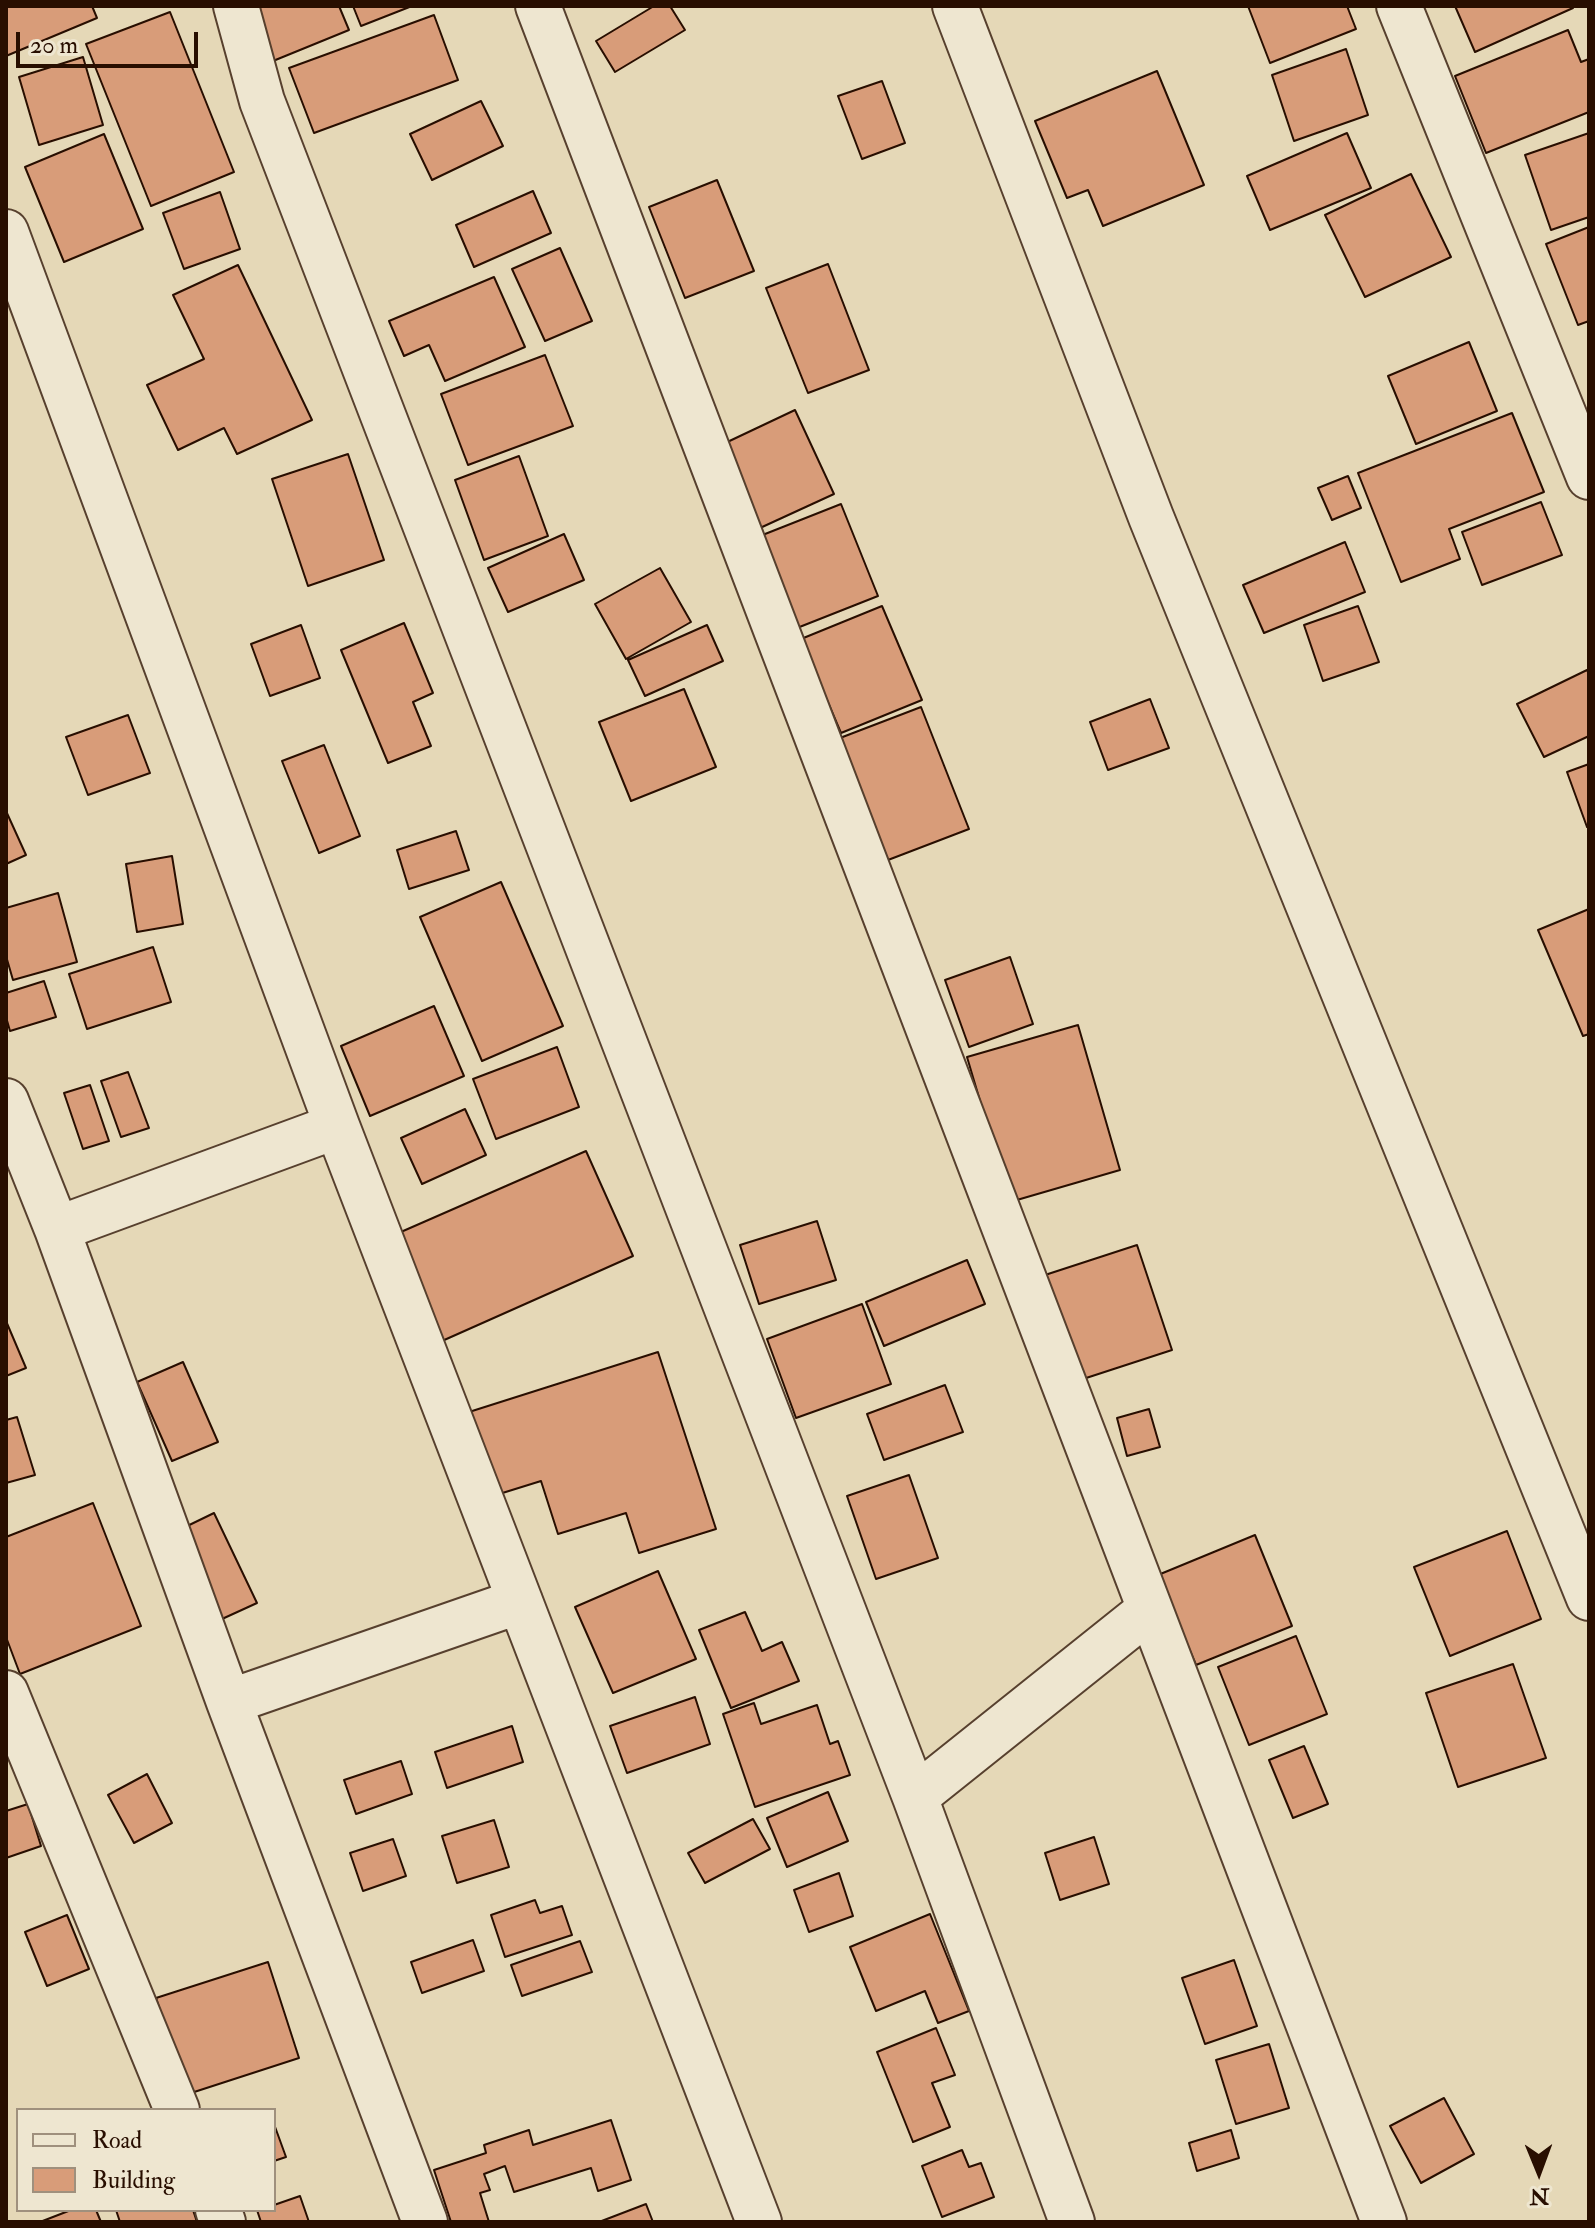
<!DOCTYPE html>
<html>
<head>
<meta charset="utf-8">
<style>
	body { margin:0 }
	#map { position:relative; width:1595px; height:2228px; overflow:hidden; background:#e5d8b7; font-family:"IM FELL Double Pica",serif }
	canvas { display:block }
	.frame { position:absolute; inset:0; border:8px solid #280e00; pointer-events:none }
	.legend { position:absolute; left:16px; top:2108px; width:260px; height:104px; box-sizing:border-box; background:#eee6d0; border:2px solid #9f907d; margin:0; padding:10px 14px; list-style:none; font-size:24px; color:#280e00 }
	.legend li { display:flex; align-items:center; gap:16px; height:40px }
	.legend b { width:40px; border:2px solid #9f907d }
	.north { position:absolute; left:1499px; top:2132px; width:80px; height:80px; -webkit-text-stroke:6px #eee6d0; paint-order:stroke; rotate:179deg; font-size:22px; font-weight:700; line-height:32px; text-align:center; color:#280e00 }
	.north::after { content:''; display:block; margin:auto; width:28px; height:36px; background:#280e00; clip-path:polygon(50% 0,100% 100%,50% 72%,0 100%) }
	.scale { position:absolute; left:16px; top:32px; width:182px; height:36px; box-sizing:border-box; border:4px solid #280e00; border-top:0; padding-left:10px; font-size:24px; line-height:28px; white-space:nowrap; color:#280e00; -webkit-text-stroke:6px #eee6d0; paint-order:stroke }
</style>
</head>
<body>
<div id="map">
<canvas width="1595" height="2228"></canvas>
<div class="frame"></div>
<ul class="legend">
<li><b style="height:10px;background:#eee6d0"></b>Road</li>
<li><b style="height:22px;background:#d89c79"></b>Building</li>
</ul>
<div class="north">N</div>
<div class="scale">20 m</div>
</div>
<script>
const ctx = document.querySelector('canvas').getContext('2d');
ctx.lineJoin = 'round';
function paint(path, color) {
  ctx.fillStyle = color;
  ctx.fill(path, 'evenodd');
}
function toPath(rows) {
  const path = new Path2D();
  for (const r of rows) {
    path.moveTo(r[0], r[1]);
    for (let i = 2; i < r.length; i += 2) path.lineTo(r[i], r[i + 1]);
  }
  return path;
}
function stroke(path, color, width, dash) {
  ctx.strokeStyle = color;
  ctx.lineWidth = width;
  ctx.lineCap = dash ? 'butt' : 'round';
  ctx.setLineDash(dash || []);
  ctx.stroke(path);
}
const building = toPath([
	[6,6,92,6,97,18,6,56,6,6],
	[250,6,339,6,349,30,273,61,250,6],
	[353,6,412,6,361,26,353,6],
	[654,6,670,6,685,30,615,72,596,41,654,6],
	[1248,6,1347,6,1356,29,1270,63,1248,6],
	[1455,6,1572,6,1573,8,1475,52,1455,6],
	[170,12,234,172,151,206,86,44,170,12],
	[434,15,458,80,314,133,289,68,434,15],
	[1568,30,1581,62,1589,59,1589,112,1486,153,1455,76,1568,30],
	[1346,49,1368,115,1294,141,1272,75,1346,49],
	[83,57,103,125,39,145,19,77,83,57],
	[1157,71,1204,185,1103,226,1088,190,1067,198,1035,121,1157,71],
	[882,81,905,143,862,159,838,96,882,81],
	[481,101,503,146,432,180,410,134,481,101],
	[1347,133,1371,188,1270,230,1247,176,1347,133],
	[1589,133,1589,217,1551,230,1525,155,1589,133],
	[104,134,143,229,64,262,25,167,104,134],
	[1411,174,1451,257,1365,297,1325,215,1411,174],
	[717,180,754,271,685,298,649,207,717,180],
	[533,191,551,233,474,267,456,225,533,191],
	[220,192,240,249,184,269,163,213,220,192],
	[1589,227,1589,321,1578,325,1546,244,1589,227],
	[560,248,592,321,545,341,512,269,560,248],
	[828,264,869,370,808,393,766,288,828,264],
	[238,265,312,420,237,454,224,428,178,450,147,385,204,359,173,295,238,265],
	[494,277,525,347,445,381,429,345,404,356,389,321,494,277],
	[1469,342,1497,411,1416,444,1388,376,1469,342],
	[545,355,573,426,468,465,441,394,545,355],
	[795,410,834,494,760,528,721,445,795,410],
	[1512,413,1544,492,1449,529,1460,559,1401,582,1358,473,1512,413],
	[348,454,384,560,308,586,272,479,348,454],
	[519,456,548,536,484,560,455,480,519,456],
	[1348,476,1361,508,1332,520,1318,488,1348,476],
	[1541,502,1562,555,1482,585,1462,532,1541,502],
	[841,504,878,596,797,628,760,536,841,504],
	[564,534,584,580,508,612,488,568,564,534],
	[1345,542,1365,592,1264,633,1243,585,1345,542],
	[660,568,691,622,626,659,595,604,660,568],
	[882,606,922,700,841,733,801,639,882,606],
	[1358,606,1379,662,1323,681,1304,625,1358,606],
	[404,623,433,693,413,702,431,746,388,763,341,650,404,623],
	[301,625,320,678,270,696,251,644,301,625],
	[707,625,723,661,645,696,628,660,707,625],
	[1587,670,1589,674,1589,736,1544,757,1517,704,1587,670],
	[684,689,716,767,631,801,599,722,684,689],
	[1150,699,1169,748,1108,770,1090,722,1150,699],
	[921,707,969,829,888,860,840,738,921,707],
	[128,715,150,773,88,795,66,737,128,715],
	[324,745,360,836,319,853,282,761,324,745],
	[1589,764,1589,826,1587,827,1567,772,1589,764],
	[6,811,26,855,6,864,6,811],
	[456,831,469,870,409,889,397,850,456,831],
	[172,856,183,924,137,932,126,864,172,856],
	[501,882,563,1026,482,1061,420,917,501,882],
	[58,893,77,962,13,980,6,956,6,908,58,893],
	[1589,909,1589,1034,1583,1036,1538,930,1589,909],
	[153,947,171,1002,87,1029,69,974,153,947],
	[1010,957,1033,1024,969,1047,945,980,1010,957],
	[44,981,56,1017,10,1031,6,1017,6,993,44,981],
	[434,1006,464,1076,370,1116,341,1046,434,1006],
	[1078,1025,1120,1170,1010,1202,967,1057,1078,1025],
	[557,1047,579,1107,496,1139,473,1079,557,1047],
	[128,1072,149,1128,121,1137,101,1081,128,1072],
	[90,1085,109,1141,83,1149,64,1093,90,1085],
	[465,1109,486,1155,422,1184,401,1138,465,1109],
	[586,1151,633,1256,442,1341,394,1235,586,1151],
	[817,1221,836,1280,759,1304,740,1245,817,1221],
	[1137,1245,1172,1350,1080,1380,1045,1275,1137,1245],
	[967,1260,985,1304,884,1346,866,1302,967,1260],
	[862,1304,891,1384,796,1418,767,1339,862,1304],
	[6,1321,26,1368,6,1376,6,1321],
	[658,1352,716,1529,639,1553,626,1513,558,1534,541,1481,496,1495,469,1412,658,1352],
	[183,1362,218,1442,172,1461,137,1382,183,1362],
	[945,1385,963,1432,884,1460,867,1414,945,1385],
	[1149,1409,1160,1447,1127,1456,1117,1418,1149,1409],
	[17,1417,35,1475,6,1483,6,1420,17,1417],
	[909,1475,938,1558,876,1579,847,1496,909,1475],
	[93,1503,141,1626,20,1674,6,1637,6,1537,93,1503],
	[214,1513,257,1603,222,1619,179,1530,214,1513],
	[1507,1531,1541,1619,1450,1656,1414,1567,1507,1531],
	[1255,1535,1292,1626,1196,1665,1158,1575,1255,1535],
	[658,1571,696,1659,613,1693,575,1607,658,1571],
	[745,1612,762,1651,782,1642,799,1681,731,1708,699,1630,745,1612],
	[1296,1636,1327,1714,1249,1745,1218,1667,1296,1636],
	[1513,1664,1546,1758,1458,1787,1426,1693,1513,1664],
	[695,1697,710,1744,627,1773,610,1726,695,1697],
	[754,1703,761,1724,817,1705,830,1744,838,1741,850,1775,755,1807,723,1714,754,1703],
	[512,1726,523,1762,447,1788,435,1752,512,1726],
	[1304,1746,1328,1804,1293,1818,1269,1760,1304,1746],
	[401,1761,412,1794,356,1814,344,1780,401,1761],
	[147,1774,172,1823,134,1843,108,1795,147,1774],
	[828,1792,848,1841,787,1867,767,1818,828,1792],
	[28,1804,41,1846,6,1858,6,1811,28,1804],
	[753,1819,770,1849,705,1883,688,1853,753,1819],
	[494,1820,509,1867,457,1883,442,1836,494,1820],
	[1094,1837,1109,1884,1060,1900,1045,1853,1094,1837],
	[393,1839,406,1876,363,1891,350,1853,393,1839],
	[839,1873,853,1916,809,1932,794,1890,839,1873],
	[535,1900,540,1913,562,1906,572,1935,505,1957,491,1915,535,1900],
	[930,1914,969,2011,938,2023,925,1991,876,2011,850,1947,930,1914],
	[67,1915,89,1969,47,1986,25,1932,67,1915],
	[473,1940,484,1971,422,1993,411,1962,473,1940],
	[580,1941,592,1972,522,1996,511,1965,580,1941],
	[1234,1960,1257,2026,1205,2044,1182,1978,1234,1960],
	[268,1962,299,2058,188,2094,156,1998,268,1962],
	[936,2028,955,2075,932,2083,950,2127,913,2142,877,2052,936,2028],
	[1269,2044,1289,2108,1236,2124,1216,2060,1269,2044],
	[1444,2098,1474,2154,1421,2183,1390,2126,1444,2098],
	[611,2120,631,2180,598,2191,591,2168,514,2192,505,2166,484,2174,490,2190,480,2193,489,2222,451,2222,434,2170,486,2153,484,2145,529,2130,533,2145,611,2120],
	[274,2124,286,2157,274,2161,274,2124],
	[1231,2130,1239,2158,1197,2171,1189,2143,1231,2130],
	[962,2150,969,2167,981,2163,994,2197,942,2217,922,2166,962,2150],
	[300,2196,309,2222,261,2222,257,2210,274,2210,274,2205,300,2196],
	[646,2204,653,2222,599,2222,646,2204],
	[71,2210,96,2210,101,2222,40,2222,71,2210],
	[116,2210,193,2210,197,2222,120,2222,116,2210]
]);
const minor = toPath([
	[236,6,262,101,915,1797,1072,2222],
	[538,6,1384,2222],
	[955,6,1151,517,1589,1598],
	[1399,6,1589,477],
	[6,232,337,1126,759,2222],
	[6,1101,57,1229,229,1702,425,2222],
	[57,1229,337,1126],
	[6,1693,177,2110],
	[229,1702,520,1601],
	[915,1797,1149,1610],
	[218,2210,223,2222]
]);
paint(building, '#d89c79');
stroke(building, '#280e00', 2);
stroke(minor, '#57402e', 48);
stroke(minor, '#eee6d0', 44);
</script>
</body>
</html>
